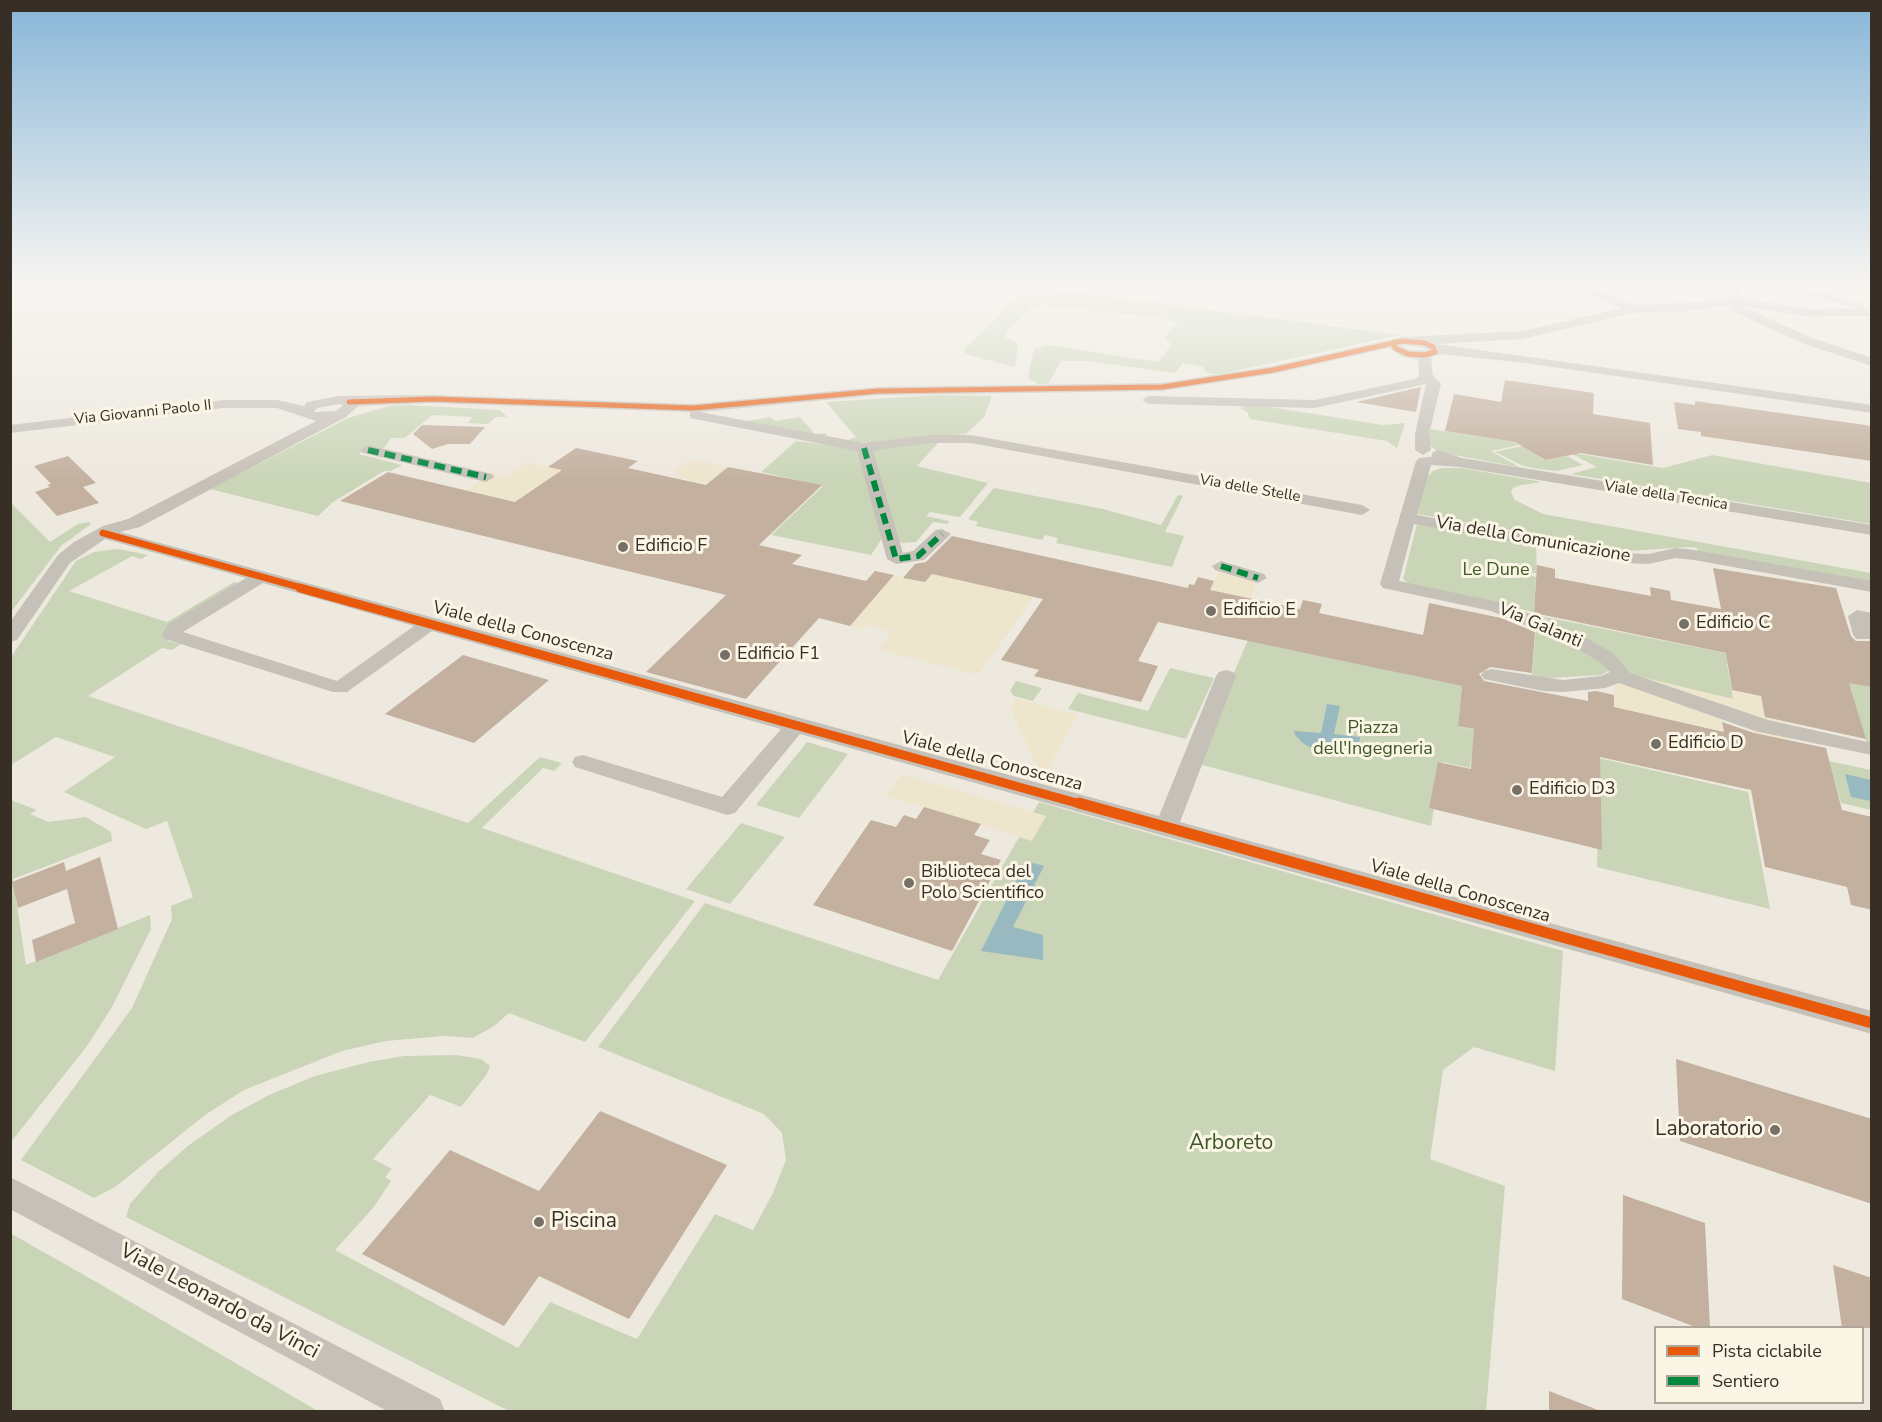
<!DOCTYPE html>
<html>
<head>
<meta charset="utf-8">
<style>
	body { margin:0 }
	#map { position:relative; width:1882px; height:1422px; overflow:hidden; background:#eee9df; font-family:"Nunito Sans",sans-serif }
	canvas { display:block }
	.frame { position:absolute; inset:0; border:12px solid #372f26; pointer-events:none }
	.legend { position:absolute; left:1654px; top:1326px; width:210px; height:78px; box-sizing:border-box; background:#fbf5e5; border:2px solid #ada699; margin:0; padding:8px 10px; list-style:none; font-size:18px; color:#372f26 }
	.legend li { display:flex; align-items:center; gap:12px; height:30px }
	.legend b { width:30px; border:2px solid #ada699 }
</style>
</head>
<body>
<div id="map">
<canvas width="1882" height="1422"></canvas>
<div class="frame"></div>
<ul class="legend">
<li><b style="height:8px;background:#e8590c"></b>Pista ciclabile</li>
<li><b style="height:8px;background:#00873e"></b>Sentiero</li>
</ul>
</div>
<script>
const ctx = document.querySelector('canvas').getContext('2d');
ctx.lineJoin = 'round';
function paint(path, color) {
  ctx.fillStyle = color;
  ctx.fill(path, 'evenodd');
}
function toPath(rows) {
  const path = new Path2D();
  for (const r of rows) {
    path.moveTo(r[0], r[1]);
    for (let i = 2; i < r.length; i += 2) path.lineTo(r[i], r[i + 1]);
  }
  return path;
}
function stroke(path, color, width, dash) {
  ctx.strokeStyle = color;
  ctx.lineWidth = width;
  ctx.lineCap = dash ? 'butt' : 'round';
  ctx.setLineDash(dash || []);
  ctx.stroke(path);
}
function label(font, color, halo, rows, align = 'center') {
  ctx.font = font + ' "Nunito Sans",sans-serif';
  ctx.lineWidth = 6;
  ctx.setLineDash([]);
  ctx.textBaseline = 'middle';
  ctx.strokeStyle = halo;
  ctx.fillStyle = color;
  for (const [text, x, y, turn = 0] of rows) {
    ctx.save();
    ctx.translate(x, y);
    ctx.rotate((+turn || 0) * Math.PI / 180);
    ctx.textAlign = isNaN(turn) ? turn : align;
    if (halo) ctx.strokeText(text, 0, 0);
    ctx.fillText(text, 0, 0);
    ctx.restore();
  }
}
const green = toPath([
	[1027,286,1400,335,1216,375,1206,372,1203,367,1183,363,1175,373,1089,361,1061,361,1048,384,1038,384,1028,378,1034,349,1048,345,1158,362,1172,344,1164,339,1177,323,1162,318,1040,305,1030,309,1005,334,1005,337,1018,343,1015,367,965,354,964,350],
	[938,395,992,396,984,417,966,434,869,443,846,441,856,437,826,402],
	[1252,404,1383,425,1405,423,1397,448,1387,441,1250,419,1247,412,1240,408],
	[408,405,500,410,507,417,496,417,488,424,468,423,472,417,432,415,405,438,391,438,384,448,367,446,359,454,402,465,391,471,384,471,333,502,318,516,210,489,348,418,389,406],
	[770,417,775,421,800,417,815,434,826,433,828,438,743,422],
	[1430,429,1515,442,1519,445,1491,451,1519,467,1438,452,1428,444],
	[796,441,858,449,883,537,871,555,771,535,823,486,761,472],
	[927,443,938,443,917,466,988,483,960,517,930,512,926,516,949,521,948,524,933,522,916,542,903,543,900,542,869,451],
	[1522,446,1544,460,1567,456,1583,465,1557,471,1539,469,1523,466,1495,452],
	[1568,452,1663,468,1712,455,1871,483,1871,524,1571,474,1597,467],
	[1441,468,1462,468,1542,482,1521,485,1513,488,1511,493,1515,500,1543,514,1871,573,1871,583,1698,552,1697,548,1691,547,1628,551,1418,514,1425,479,1433,471],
	[994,488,1103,509,1161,525,1178,495,1183,496,1165,532,1184,536,1172,567,1056,543,1058,538,1045,535,1042,540,976,526,978,522,968,519],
	[10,502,50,542,78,524,89,522,91,524,61,546,11,612],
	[1417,524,1536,545,1537,573,1532,573,1532,576,1536,577,1534,612,1409,584,1403,579],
	[118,549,148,555,141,559,132,556,69,591,167,622,234,582,241,584,164,636,168,641,181,644,172,650,162,648,88,696,468,823,540,757,562,763,554,771,543,768,482,828,695,901,585,1042,509,1013,494,1026,473,1038,444,1036,386,1041,342,1051,244,1090,205,1115,115,1187,94,1198,21,1160,132,1008,172,919,171,906,193,897,167,821,146,829,64,792,115,757,56,737,11,765,11,657,76,561,94,552],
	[1540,616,1775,663,1776,673,1727,663,1733,699,1634,677,1590,644],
	[1536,625,1606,663,1610,670,1601,675,1532,679],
	[1248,640,1462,686,1458,726,1748,792,1770,909,1597,867,1600,773,1472,756,1470,768,1442,762,1431,826,1195,763],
	[1170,668,1214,678,1186,739,1068,709,1078,693,1148,711],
	[1796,678,1871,681,1871,749,1868,748,1851,689],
	[1016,681,1042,688,1033,701,1014,696,1010,691],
	[807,742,848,754,799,818,756,805],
	[1829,761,1871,770,1871,810,1841,803],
	[11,800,37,810,30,814,48,822,86,817,111,832,112,841,13,879,26,965,150,915,151,929,112,1007,87,1046,11,1142],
	[1039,802,1563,951,1555,1071,1474,1047,1443,1070,1430,1159,1505,1186,1486,1411,509,1411,126,1217,130,1204,158,1172,189,1145,232,1115,269,1095,315,1076,369,1062,404,1056,456,1055,481,1059,490,1066,487,1074,461,1107,430,1095,373,1159,392,1169,385,1177,391,1181,373,1208,335,1250,518,1348,550,1302,637,1339,715,1214,753,1230,773,1193,786,1160,782,1133,764,1114,598,1047,705,903,938,980],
	[741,823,785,837,730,904,686,889],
	[10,1233,91,1279,318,1411,11,1411]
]);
const plaza = toPath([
	[690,459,728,467,707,484,676,477,680,473,673,471],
	[526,462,562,470,522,503,466,490,493,473,505,476],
	[1221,566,1260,574,1250,599,1210,590],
	[932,574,1034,597,978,675,878,650,891,632,866,625,862,629,850,626,894,575,925,582],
	[1621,672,1733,699,1732,690,1761,696,1765,716,1786,720,1791,746,1756,740,1754,725,1722,719,1723,731,1614,707,1613,679],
	[1016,698,1077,715,1043,778,1010,708],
	[902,774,1046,816,1032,841,886,796]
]);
const water = toPath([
	[1327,704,1340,706,1334,734,1360,737,1359,744,1351,751,1335,754,1318,751,1304,744,1295,735,1294,731,1321,733],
	[1845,774,1871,780,1871,801,1851,797],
	[1026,861,1044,866,1013,927,1043,935,1043,960,981,951]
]);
const building = toPath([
	[1505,380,1594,393,1593,414,1650,423,1653,465,1581,453,1545,460,1515,442,1445,431,1454,394,1501,402],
	[1421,387,1416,412,1356,402],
	[1695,401,1872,426,1872,461,1701,436,1701,432,1678,429,1674,402,1695,405],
	[422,425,485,427,470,444,448,444,432,449,413,434],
	[576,448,638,461,628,468,706,485,728,467,822,485,759,545,802,555,792,564,866,581,875,571,894,575,850,626,819,618,746,699,646,672,726,595,340,501,388,472,515,502,562,470,548,467],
	[68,456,96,483,83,487,99,503,57,516,35,492,50,487,47,485,51,484,34,466],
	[952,536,1188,588,1189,584,1194,585,1198,577,1214,581,1210,590,1300,609,1303,600,1322,604,1319,613,1423,635,1429,603,1501,618,1535,632,1532,673,1490,667,1479,674,1484,681,1588,701,1588,692,1596,691,1614,695,1614,707,1724,732,1722,722,1754,733,1826,748,1842,810,1872,817,1872,910,1851,905,1847,887,1765,867,1751,790,1600,757,1602,850,1429,808,1438,762,1471,769,1474,729,1458,726,1462,686,1158,622,1138,661,1158,666,1141,702,1034,676,1039,670,1001,660,1043,599,932,574,925,582,903,578,915,564,926,562],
	[1537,565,1555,569,1555,578,1651,596,1650,587,1670,591,1671,600,1721,609,1713,568,1836,588,1851,636,1856,641,1872,641,1872,687,1849,683,1866,739,1765,717,1761,696,1732,690,1726,653,1534,613],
	[463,655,549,680,474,743,385,714],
	[924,807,981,824,974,835,990,840,981,854,1001,860,952,951,813,905,871,820,896,827,904,815,916,819],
	[100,857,118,929,36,962,32,940,75,923,67,889,18,908,12,882,64,862,66,871],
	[1676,1059,1872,1119,1872,1204,1680,1141],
	[600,1111,727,1165,629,1319,539,1276,504,1326,362,1254,450,1150,539,1191],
	[1623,1195,1705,1223,1710,1328,1698,1328,1622,1299],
	[1833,1265,1872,1278,1872,1328,1842,1328],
	[1549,1391,1598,1410,1598,1412,1549,1412]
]);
const minor = toPath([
	[1565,283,1581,283,1635,305,1689,303,1730,298,1730,283,1742,283,1742,299,1811,309,1872,308,1872,316,1811,317,1742,306,1812,338,1872,358,1872,366,1804,344,1732,311,1730,305,1689,311,1633,313,1523,339,1436,344,1872,405,1872,413,1525,363,1440,354,1431,357,1433,376,1441,384,1429,434,1431,450,1423,455,1415,450,1415,434,1426,384,1315,408,1149,404,1142,400,1149,396,1315,400,1415,379,1419,376,1418,359,1403,357,1389,348,1273,374,1162,391,878,395,700,412,864,443,930,435,971,435,1362,505,1370,510,1362,515,971,443,930,443,873,451,903,553,913,551,936,530,942,529,951,534,924,560,896,564,887,559,857,451,695,419,690,418,690,412,433,403,358,406,346,417,140,527,120,532,1159,816,1216,676,1219,672,1226,670,1233,672,1236,676,1180,822,1872,1011,1872,1034,800,734,735,813,727,815,575,767,572,762,575,757,583,755,722,797,781,729,432,631,347,692,333,692,165,639,162,635,168,624,246,578,105,539,70,563,17,640,10,642,10,622,58,555,74,542,103,526,128,519,316,421,277,408,223,408,10,433,10,425,223,400,277,400,304,406,307,402,339,396,433,395,693,404,878,387,1162,383,1273,366,1402,337,1523,331,1621,308,1565,283],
	[1401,345,1422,347,1428,350,1410,350,1401,345],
	[339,404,343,405,336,411,314,412,317,408,339,404],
	[263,583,414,626,337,681,183,632,263,583],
	[1768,283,1787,283,1865,305,1859,309,1768,283],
	[368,445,492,474,494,477,486,482,363,453,360,450,368,445],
	[1438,450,1462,458,1872,525,1872,535,1460,467,1431,465,1417,515,1627,553,1648,554,1676,548,1694,550,1872,581,1872,592,1694,560,1676,558,1648,564,1627,563,1414,524,1399,581,1503,603,1580,634,1614,654,1630,673,1768,720,1872,743,1872,755,1755,731,1619,683,1605,688,1563,692,1543,691,1484,679,1481,675,1484,671,1491,669,1563,680,1601,676,1610,672,1600,662,1566,642,1491,611,1383,588,1380,584,1416,461,1419,458,1431,457,1433,452,1438,450],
	[1221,561,1264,574,1267,578,1258,583,1215,570,1212,566,1221,561],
	[1857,610,1872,613,1870,639,1856,639,1853,635,1848,616,1857,610],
	[10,1177,440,1399,445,1412,389,1412,10,1209,10,1177]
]);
const quiet = toPath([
	[864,448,896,559,918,556,942,534],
	[368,450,486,477],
	[1221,566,1258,578]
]);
const cyclewayFar3 = toPath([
	[349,402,433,399,693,408,878,391,1162,387,1273,370,1402,341,1425,343,1433,347,1435,352,1424,355,1408,354,1395,348,1394,344]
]);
const cyclewayFar2 = toPath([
	[103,533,306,589]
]);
const cyclewayFar1 = toPath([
	[300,588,1084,805]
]);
const cycleway = toPath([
	[1079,803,1872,1023]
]);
const markers = [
	[623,547,6,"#777067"],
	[1211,611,6,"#777067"],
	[1684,624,6,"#777067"],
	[725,655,6,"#777067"],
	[1656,744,6,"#777067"],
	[1517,790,6,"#777067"],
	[909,883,6,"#777067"],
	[1775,1130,6,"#777067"],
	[539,1222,6,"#777067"]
];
const farStreetnames = [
	["Via Giovanni Paolo II",143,413,-6],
	["Via delle Stelle",1250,489,10],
	["Viale della Tecnica",1666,496,9]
];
const streetNames = [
	["Via della Comunicazione",1533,540,10],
	["Via Galanti",1540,626,23],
	["Viale della Conoscenza",523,632,15],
	["Viale della Conoscenza",992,762,15],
	["Viale della Conoscenza",1460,892,16]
];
const poiNames = [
	["Edificio F",635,547],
	["Edificio E",1223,611],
	["Edificio C",1696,624],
	["Edificio F1",737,655],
	["Edificio D",1668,744],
	["Edificio D3",1529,790],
	["Biblioteca del",921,873],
	["Polo Scientifico",921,894]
];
const parkNames = [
	["Le Dune",1496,571],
	["Piazza",1373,729],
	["dell'Ingegneria",1373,750]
];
const nearPoinames = [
	["Laboratorio",1763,1130],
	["Piscina",551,1222,"left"]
];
const nearParknames = [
	["Arboreto",1231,1144]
];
const nearStreetnames = [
	["Viale Leonardo da Vinci",219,1302,28]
];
paint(green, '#cad5b7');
paint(plaza, '#eee5cd');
paint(water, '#99b9c1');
paint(building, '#c3b09f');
paint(minor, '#c6c1b8');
stroke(quiet, '#00873e', 6, [11, 6]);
stroke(cyclewayFar3, '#e8590c', 5);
stroke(cyclewayFar2, '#e8590c', 7);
stroke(cyclewayFar1, '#e8590c', 9);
stroke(cycleway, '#e8590c', 11);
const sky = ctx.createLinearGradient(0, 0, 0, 482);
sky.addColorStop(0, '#88b6d8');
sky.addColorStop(0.59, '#f7f5f1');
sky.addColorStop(1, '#f7f5f100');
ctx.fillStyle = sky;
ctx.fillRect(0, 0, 1882, 482);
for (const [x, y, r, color] of markers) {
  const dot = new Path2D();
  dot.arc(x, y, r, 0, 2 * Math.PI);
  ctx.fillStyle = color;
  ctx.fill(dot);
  stroke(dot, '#fbf5e5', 2);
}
label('15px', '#372f26', '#fbf5e5', farStreetnames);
label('18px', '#372f26', '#fbf5e5', streetNames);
label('18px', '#372f26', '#fbf5e5', poiNames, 'left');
label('18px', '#3d5827', '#fbf5e5', parkNames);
label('21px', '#372f26', '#fbf5e5', nearPoinames, 'right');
label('21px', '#3d5827', '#fbf5e5', nearParknames);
label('21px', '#372f26', '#fbf5e5', nearStreetnames);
</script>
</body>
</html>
